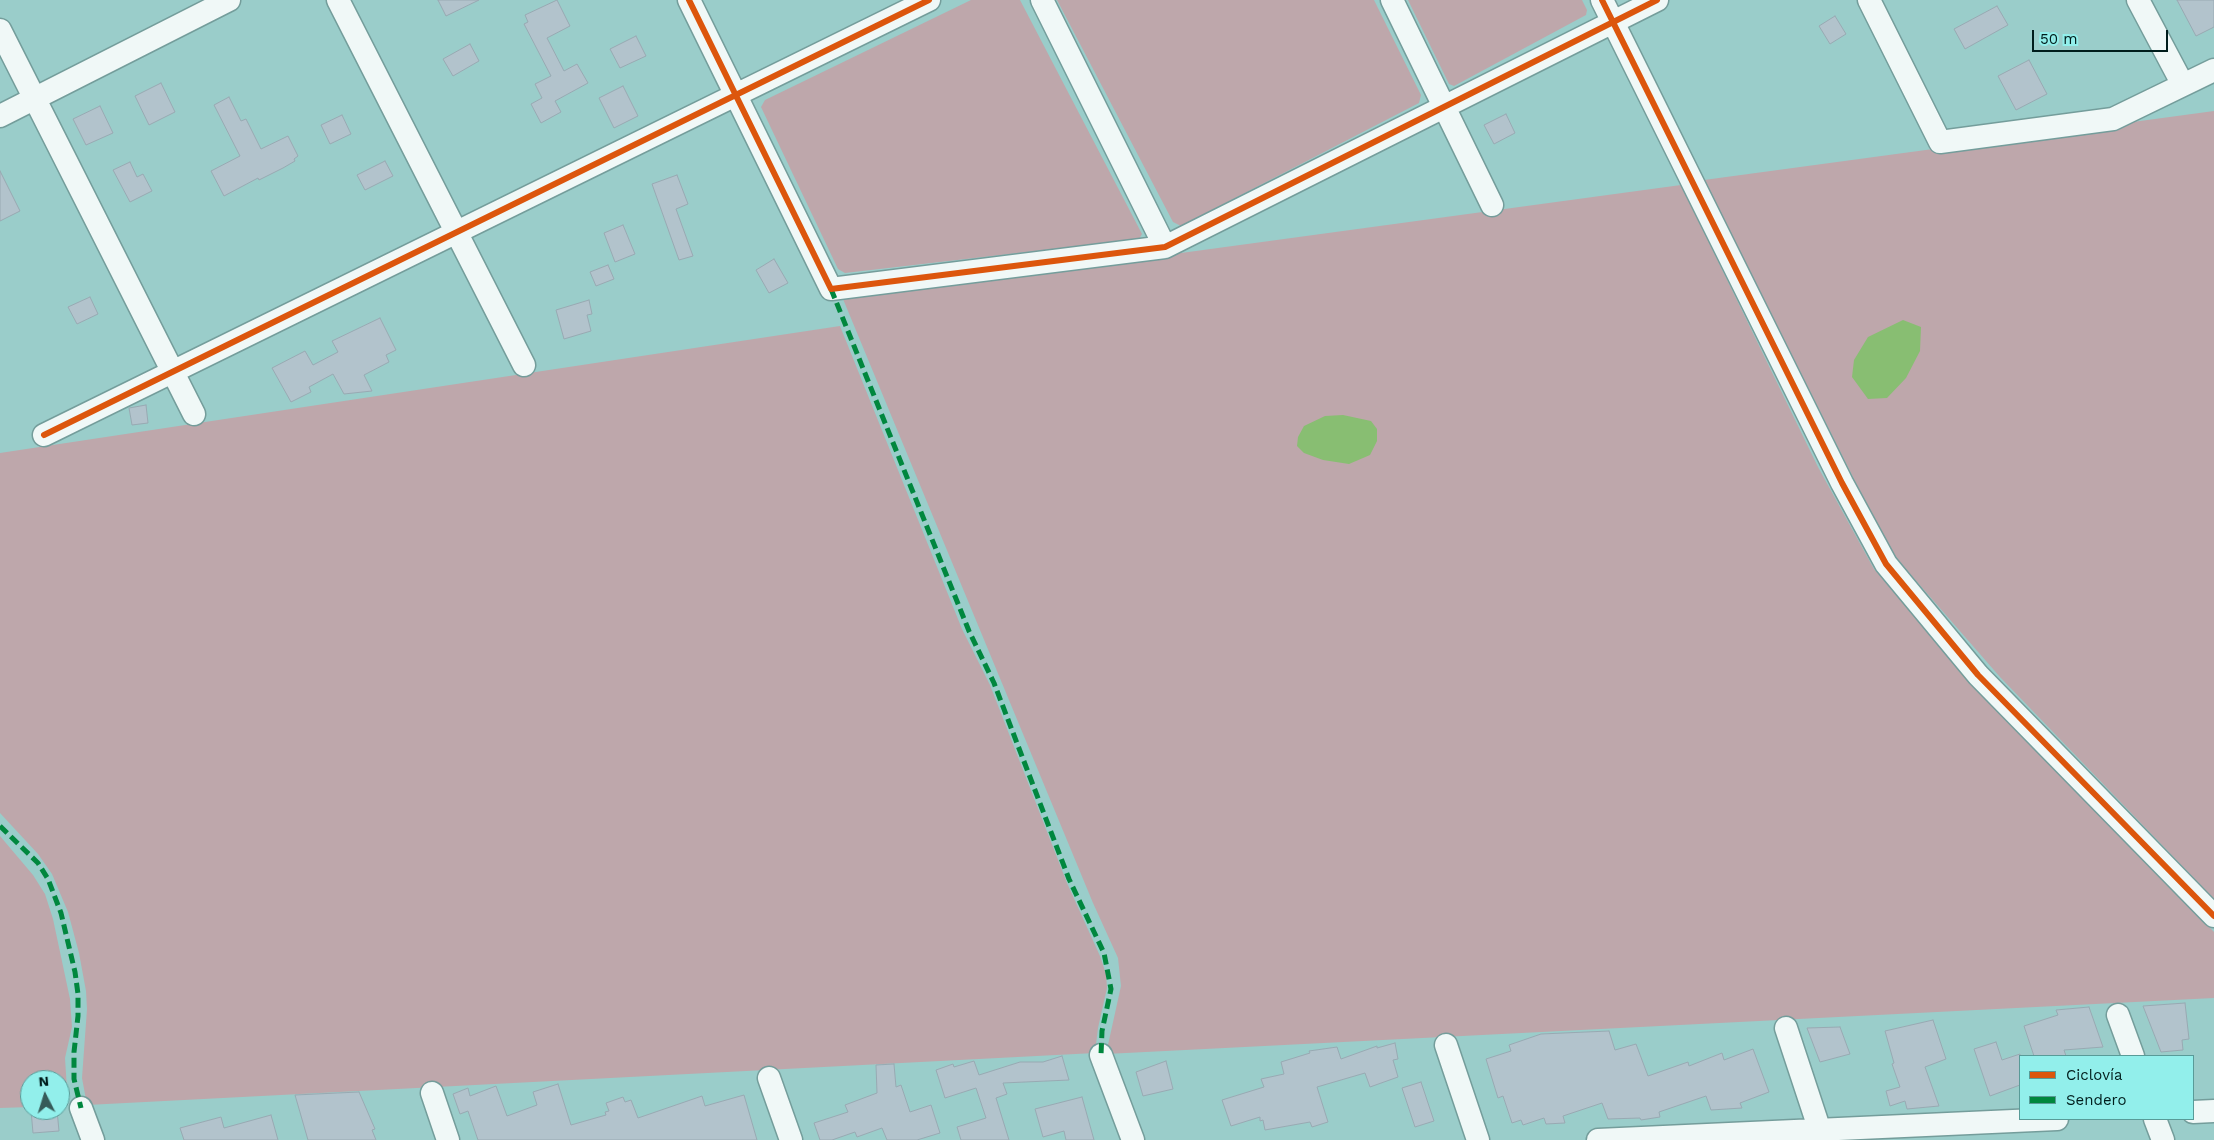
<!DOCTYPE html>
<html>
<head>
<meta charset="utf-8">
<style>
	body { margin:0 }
	#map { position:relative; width:2214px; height:1140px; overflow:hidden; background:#9acdca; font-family:"Work Sans",sans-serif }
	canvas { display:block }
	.legend { position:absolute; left:2019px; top:1055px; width:175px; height:65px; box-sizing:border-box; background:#92efeb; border:1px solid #589b98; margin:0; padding:6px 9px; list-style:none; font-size:15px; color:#001d1c }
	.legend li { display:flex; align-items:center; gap:10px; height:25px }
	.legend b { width:25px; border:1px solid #589b98 }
	.north { position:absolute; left:20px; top:1070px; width:50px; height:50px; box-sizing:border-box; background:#92efeb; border:1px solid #589b98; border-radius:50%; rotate:355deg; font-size:14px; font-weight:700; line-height:20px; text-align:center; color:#001d1c }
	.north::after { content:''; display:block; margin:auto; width:18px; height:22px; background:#365b59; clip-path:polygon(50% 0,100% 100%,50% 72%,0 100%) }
	.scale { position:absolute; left:2032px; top:30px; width:136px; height:22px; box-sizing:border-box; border:2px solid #001d1c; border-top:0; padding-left:6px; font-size:15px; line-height:18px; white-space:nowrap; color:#001d1c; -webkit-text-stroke:4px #92efeb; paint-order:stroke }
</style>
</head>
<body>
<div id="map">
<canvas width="2214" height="1140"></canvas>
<ul class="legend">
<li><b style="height:6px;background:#dc560d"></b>Ciclovía</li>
<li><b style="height:6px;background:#00873e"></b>Sendero</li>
</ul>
<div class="north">N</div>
<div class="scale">50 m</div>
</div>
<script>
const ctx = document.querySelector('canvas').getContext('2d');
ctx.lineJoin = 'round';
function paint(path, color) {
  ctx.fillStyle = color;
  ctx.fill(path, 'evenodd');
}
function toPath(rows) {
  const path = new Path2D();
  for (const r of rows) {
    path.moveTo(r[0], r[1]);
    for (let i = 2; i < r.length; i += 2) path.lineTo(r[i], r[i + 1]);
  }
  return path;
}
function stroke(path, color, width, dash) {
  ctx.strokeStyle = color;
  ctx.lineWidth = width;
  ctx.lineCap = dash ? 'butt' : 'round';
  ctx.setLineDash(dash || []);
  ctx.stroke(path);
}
const green = toPath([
	[971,0,1020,0,1142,234,1139,239,845,273,838,269,761,107,765,100],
	[1057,0,1374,0,1421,95,1419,103,1181,226,1173,222],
	[1408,0,1582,0,1587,10,1586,15,1454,86,1449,84],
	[2214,111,2214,899,2000,677,1897,559,1868,507,1704,180],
	[1681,185,1818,467,1874,569,2214,932,2214,998,1106,1054,1121,986,1118,958,1093,903,843,299],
	[840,326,962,629,990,685,1067,883,1100,956,1106,974,1107,988,1098,1028,1095,1053,87,1105,82,1078,87,1009,86,991,79,953,68,912,52,874,38,854,0,813,0,453],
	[0,836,33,875,45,894,53,919,70,999,72,1027,65,1058,68,1105,60,1105,60,1080,30,1080,30,1107,0,1108]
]);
const water = toPath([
	[1903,320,1921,327,1920,351,1906,378,1887,398,1868,399,1852,377,1854,360,1868,337],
	[1343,415,1371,421,1377,429,1377,441,1370,455,1349,464,1323,460,1304,453,1297,446,1298,437,1304,426,1325,416]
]);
const building = toPath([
	[438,0,479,0,446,16,438,0],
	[557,0,570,26,547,38,564,71,577,64,588,83,555,101,561,112,541,123,531,104,542,98,535,84,551,76,524,24,528,22,525,15,557,0],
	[2177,0,2214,0,2214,27,2196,36,2177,0],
	[1997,6,2008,25,1965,49,1954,29,1997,6],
	[1835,16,1846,34,1830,44,1819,26,1835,16],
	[636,36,646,56,620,68,610,49,636,36],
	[470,44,479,61,453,76,443,59,470,44],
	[2029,60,2047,94,2016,110,1998,76,2029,60],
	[161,83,175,112,149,125,135,96,161,83],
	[623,86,638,116,614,128,599,98,623,86],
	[229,97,241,121,246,119,261,149,288,136,298,156,294,159,295,161,283,168,259,180,258,178,224,196,211,171,240,156,214,105,229,97],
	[100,106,113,133,86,145,73,119,100,106],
	[1506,114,1515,133,1494,144,1484,125,1506,114],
	[342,115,351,134,330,144,321,125,342,115],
	[385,161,393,176,365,190,357,175,385,161],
	[130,162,137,177,143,174,152,191,130,202,113,170,130,162],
	[0,171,20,211,0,221,0,171],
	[677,175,688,204,676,209,693,256,679,260,652,184,677,175],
	[623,225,635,254,615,262,604,233,623,225],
	[774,259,788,283,769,293,756,270,774,259],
	[608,265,614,279,596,286,590,272,608,265],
	[90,297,98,314,77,324,68,307,90,297],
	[589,300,592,314,587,315,591,331,564,339,556,310,589,300],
	[380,318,396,350,386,355,389,362,364,375,372,391,344,394,333,374,309,387,311,392,291,402,272,368,305,351,313,365,338,352,332,341,380,318],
	[146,405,148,423,132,425,129,408,146,405],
	[2185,1003,2189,1039,2182,1040,2183,1050,2161,1052,2143,1006,2185,1003],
	[2089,1007,2103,1047,2064,1050,2066,1056,2034,1056,2024,1026,2058,1015,2056,1010,2089,1007],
	[1933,1020,1946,1059,1925,1067,1939,1106,1907,1109,1905,1101,1890,1106,1886,1091,1900,1087,1892,1064,1894,1063,1885,1031,1933,1020],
	[1840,1027,1850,1054,1820,1062,1807,1028,1840,1027],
	[1609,1031,1615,1050,1636,1044,1648,1076,1688,1062,1689,1066,1722,1053,1724,1060,1753,1049,1769,1092,1740,1103,1742,1108,1711,1110,1706,1096,1659,1112,1660,1117,1641,1120,1640,1118,1608,1119,1602,1103,1563,1116,1565,1123,1546,1124,1544,1118,1523,1125,1521,1120,1512,1123,1503,1096,1498,1098,1486,1059,1511,1051,1509,1045,1541,1034,1609,1031],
	[1996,1042,2002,1060,2020,1054,2020,1085,1990,1096,1974,1049,1996,1042],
	[1395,1043,1398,1059,1393,1060,1398,1077,1370,1087,1365,1073,1317,1087,1328,1122,1312,1127,1310,1122,1265,1130,1263,1120,1260,1121,1260,1117,1231,1126,1222,1100,1264,1087,1261,1079,1284,1074,1281,1062,1310,1053,1309,1051,1337,1047,1341,1059,1377,1046,1377,1048,1395,1043],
	[1062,1056,1069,1080,1003,1083,1007,1094,996,1098,1009,1140,961,1140,957,1127,986,1118,976,1088,945,1098,936,1070,953,1064,954,1067,974,1061,979,1075,1020,1062,1043,1062,1062,1056],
	[1166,1061,1173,1089,1143,1096,1136,1072,1166,1061],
	[894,1064,896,1087,901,1085,910,1112,931,1105,940,1133,917,1140,887,1140,882,1128,857,1137,855,1132,832,1140,820,1140,814,1123,848,1112,845,1105,877,1093,876,1065,894,1064],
	[1421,1082,1434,1121,1415,1127,1402,1088,1421,1082],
	[558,1084,571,1125,606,1115,605,1112,609,1111,606,1103,623,1097,625,1102,631,1100,638,1118,702,1096,705,1106,744,1095,757,1140,478,1140,468,1111,460,1114,453,1094,468,1088,470,1096,496,1086,507,1116,537,1105,533,1092,558,1084],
	[359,1092,375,1129,372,1130,376,1140,308,1140,295,1095,359,1092],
	[1082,1097,1094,1140,1066,1140,1064,1131,1043,1137,1035,1109,1082,1097],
	[31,1110,57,1110,59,1131,33,1133,31,1110],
	[271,1115,278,1140,184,1140,180,1128,221,1117,224,1128,271,1115]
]);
const street = toPath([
	[338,0,524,365],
	[689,0,831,289,1165,247,1657,0],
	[1042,0,1165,247],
	[1392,0,1492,205],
	[1602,0,1842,483,1886,564,1978,675,2214,916],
	[1869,0,1940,142,2113,119,2214,70],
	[2138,0,2183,85],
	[0,30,194,414],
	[0,116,229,0],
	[44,435,929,0],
	[2118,1015,2133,1056],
	[1786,1028,1823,1140],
	[1446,1045,1478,1140],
	[1101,1055,1133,1140],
	[769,1078,791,1140],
	[432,1093,448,1140],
	[81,1108,93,1140],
	[2193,1112,2214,1111],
	[2155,1119,2163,1140],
	[1598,1140,2057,1119]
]);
const quiet = toPath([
	[831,289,969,631,994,683,1069,879,1104,953,1111,989,1102,1031,1101,1055],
	[0,826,38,863,48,879,61,913,75,972,78,994,78,1016,74,1052,74,1079,81,1108]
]);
const cycleway = toPath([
	[689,0,831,289,1165,247,1657,0],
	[1602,0,1842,483,1886,564,1978,675,2214,916],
	[44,435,929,0]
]);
paint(green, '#bea7ab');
paint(water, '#88be72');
paint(building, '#b2c3cc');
stroke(building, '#98a9b2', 1);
stroke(street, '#749d9b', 25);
stroke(street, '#f0f8f7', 22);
stroke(quiet, '#00873e', 5, [10, 5]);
stroke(cycleway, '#dc560d', 6);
</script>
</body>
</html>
